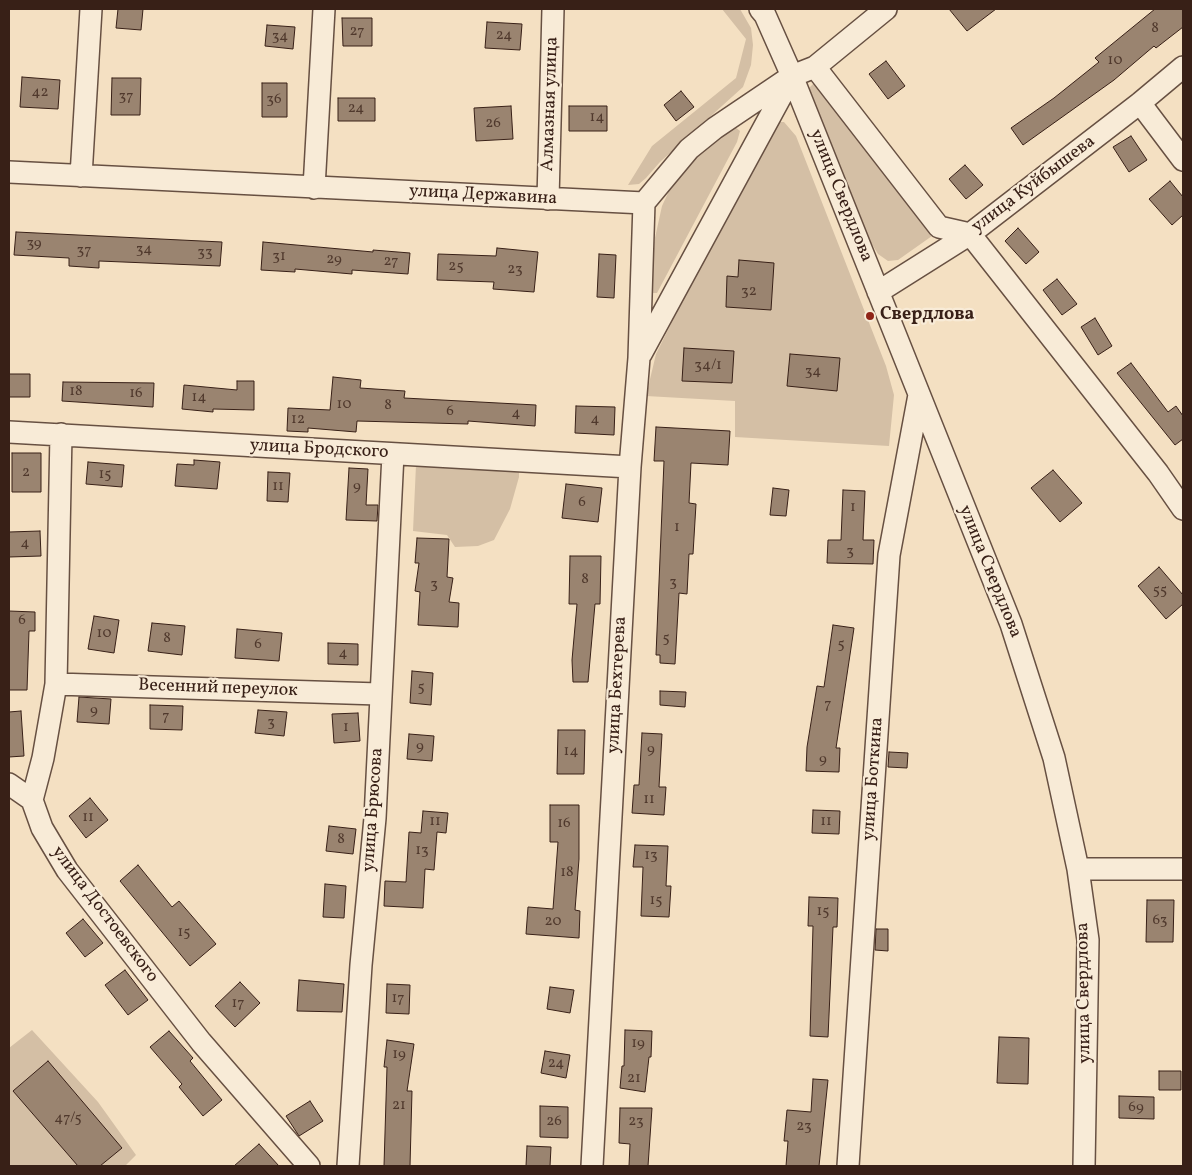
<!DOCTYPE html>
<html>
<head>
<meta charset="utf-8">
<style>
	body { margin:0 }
	#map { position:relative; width:1192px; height:1175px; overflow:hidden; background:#f4e0c2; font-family:Vollkorn,serif }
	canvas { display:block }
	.frame { position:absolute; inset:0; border:10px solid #382017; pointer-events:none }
</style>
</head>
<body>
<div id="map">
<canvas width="1192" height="1175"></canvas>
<div class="frame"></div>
</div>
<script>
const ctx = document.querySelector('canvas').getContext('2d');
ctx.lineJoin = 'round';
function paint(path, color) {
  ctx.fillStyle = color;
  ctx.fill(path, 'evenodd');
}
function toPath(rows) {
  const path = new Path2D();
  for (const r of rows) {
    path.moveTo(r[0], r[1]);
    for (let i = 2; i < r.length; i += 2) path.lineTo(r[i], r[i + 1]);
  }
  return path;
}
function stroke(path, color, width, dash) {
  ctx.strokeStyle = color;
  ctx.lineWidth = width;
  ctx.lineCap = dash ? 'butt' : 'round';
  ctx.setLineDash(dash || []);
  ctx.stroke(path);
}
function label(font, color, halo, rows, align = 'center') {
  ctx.font = font + ' Vollkorn,serif';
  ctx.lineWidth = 4.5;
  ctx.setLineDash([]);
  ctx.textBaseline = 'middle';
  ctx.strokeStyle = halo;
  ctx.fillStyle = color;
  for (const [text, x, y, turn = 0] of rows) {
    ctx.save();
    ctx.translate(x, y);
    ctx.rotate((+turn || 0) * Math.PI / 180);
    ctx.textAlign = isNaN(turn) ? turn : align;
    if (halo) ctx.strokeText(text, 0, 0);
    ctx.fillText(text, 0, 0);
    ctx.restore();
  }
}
const green = toPath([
	[722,9,740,9,751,28,753,45,751,65,743,87,660,162,646,178,639,184,628,185,652,146,736,78,746,39],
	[814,83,819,86,932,236,898,260,888,261,878,254,870,241,809,88],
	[777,122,784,122,796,136,886,366,894,395,889,446,735,437,735,401,646,396,656,354,769,127],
	[735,127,740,131,737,142,657,293,650,293,651,256,662,206,675,178,708,142],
	[416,465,519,472,519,477,510,509,494,540,478,546,455,547,447,535,413,531],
	[32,1030,98,1102,136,1155,125,1166,9,1166,9,1048]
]);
const building = toPath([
	[118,9,143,9,141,30,116,28,118,9],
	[949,9,996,9,967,31,949,9],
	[1155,9,1183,9,1183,27,1156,48,1154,46,1114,80,1023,145,1011,128,1054,98,1099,62,1095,58,1155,9],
	[342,18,372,18,372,46,343,46,342,18],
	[487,22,522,24,520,50,485,48,487,22],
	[267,25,295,27,293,49,265,46,267,25],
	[886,61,905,86,888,99,869,74,886,61],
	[22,77,60,80,58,109,20,107,22,77],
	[112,78,141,78,140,115,111,115,112,78],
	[262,83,287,83,287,117,262,117,262,83],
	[681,91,694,107,676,121,664,105,681,91],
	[338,98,375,98,375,121,338,121,338,98],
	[511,106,513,139,476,141,474,108,511,106],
	[569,106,607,106,607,131,569,131,569,106],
	[1131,136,1147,160,1129,172,1113,147,1131,136],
	[965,165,983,185,966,199,949,179,965,165],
	[1170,181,1183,197,1183,215,1172,225,1149,199,1170,181],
	[1018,228,1039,252,1026,264,1005,241,1018,228],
	[16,232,222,242,220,266,99,261,99,268,69,266,69,258,14,255,16,232],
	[263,242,373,252,373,250,410,253,408,274,352,270,352,274,295,269,295,272,261,270,263,242],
	[497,248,538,252,534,292,493,289,494,282,437,280,438,254,496,256,497,248],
	[599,254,616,255,614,298,597,297,599,254],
	[739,260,774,263,771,310,726,307,727,276,738,277,739,260],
	[1057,279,1077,304,1062,315,1043,290,1057,279],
	[1095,318,1112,346,1098,355,1081,327,1095,318],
	[684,348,734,351,732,383,682,381,684,348],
	[790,354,840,358,837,391,787,386,790,354],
	[1131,363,1168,412,1176,406,1183,416,1183,439,1175,445,1117,373,1131,363],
	[9,374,30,374,30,397,9,397,9,374],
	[333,377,361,380,360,388,405,391,404,398,536,405,535,426,468,421,468,424,357,421,356,432,308,428,308,432,287,431,288,408,330,410,333,377],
	[237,381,254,381,254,410,213,409,213,412,182,409,184,385,237,390,237,381],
	[63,382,154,383,153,407,62,401,63,382],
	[576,406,615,407,614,435,575,433,576,406],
	[656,427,730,431,728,465,691,463,689,503,696,504,693,554,689,554,687,594,679,593,675,664,660,663,660,655,656,655,664,461,654,461,656,427],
	[12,453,41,453,41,492,12,492,12,453],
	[194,460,220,462,217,489,175,486,177,464,194,465,194,460],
	[88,462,124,465,122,487,86,484,88,462],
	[349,468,368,469,366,505,378,505,377,521,346,520,349,468],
	[1053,470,1082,503,1060,522,1031,488,1053,470],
	[268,472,290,473,288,502,267,501,268,472],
	[566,484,602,488,598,522,562,518,566,484],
	[773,488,789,490,786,516,770,515,773,488],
	[843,490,865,491,863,540,874,540,873,564,827,563,828,540,841,540,843,490],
	[40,531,41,556,9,557,9,532,40,531],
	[417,538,449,539,447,577,453,578,449,602,459,603,458,627,418,625,420,592,415,591,419,563,415,563,417,538],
	[570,556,601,556,600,604,595,604,588,682,573,682,572,660,577,604,569,604,570,556],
	[1159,567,1183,595,1183,604,1166,619,1138,586,1159,567],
	[9,611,35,612,35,631,29,631,27,690,9,690,9,611],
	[94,616,119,620,114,653,88,649,94,616],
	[152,623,185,626,182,655,148,651,152,623],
	[833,625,854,628,836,748,840,748,839,772,806,771,807,747,817,686,824,687,833,625],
	[237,629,282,633,279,661,235,658,237,629],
	[328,643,358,644,358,665,328,664,328,643],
	[412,671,433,673,431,705,410,703,412,671],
	[660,691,686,692,685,707,660,705,660,691],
	[79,697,111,699,109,724,77,722,79,697],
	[150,705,183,706,182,730,150,729,150,705],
	[258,710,287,712,284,736,255,733,258,710],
	[21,711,24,756,9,757,9,712,21,711],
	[358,713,360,741,334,743,332,714,358,713],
	[558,730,585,730,584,774,557,774,558,730],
	[642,733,662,734,659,787,666,787,664,815,632,813,634,785,639,785,642,733],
	[409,734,434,736,432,761,407,759,409,734],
	[889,752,908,753,907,768,888,767,889,752],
	[90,798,108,820,86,838,69,816,90,798],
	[550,805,579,805,579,859,575,910,580,911,579,938,526,934,528,907,553,909,558,842,550,842,550,805],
	[813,810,840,811,839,834,812,833,813,810],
	[423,811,448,813,446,833,437,832,434,870,425,869,423,908,384,906,385,881,406,882,409,832,421,833,423,811],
	[329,826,356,829,353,854,326,851,329,826],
	[635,845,668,846,666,886,671,886,669,917,641,916,643,867,633,867,635,845],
	[138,865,172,907,179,901,216,944,190,966,120,881,138,865],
	[325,884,346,886,344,918,323,917,325,884],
	[809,897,838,898,837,927,833,927,828,1037,810,1036,813,926,808,926,809,897],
	[1147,900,1174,900,1173,942,1146,942,1147,900],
	[83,919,103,943,85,957,66,933,83,919],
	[876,929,888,929,888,951,875,950,876,929],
	[125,970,148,1000,128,1015,105,985,125,970],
	[299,980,344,984,342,1012,297,1011,299,980],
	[240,982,260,1003,235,1027,215,1006,240,982],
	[387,984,410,985,409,1014,386,1013,387,984],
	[550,987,574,990,570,1013,547,1009,550,987],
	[625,1030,652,1031,651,1057,649,1057,645,1092,620,1088,622,1066,624,1066,625,1030],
	[169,1031,193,1058,190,1061,222,1100,203,1116,179,1087,182,1084,150,1047,169,1031],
	[999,1037,1029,1038,1028,1084,997,1083,999,1037],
	[387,1040,414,1044,407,1091,412,1091,410,1166,384,1166,387,1067,384,1067,387,1040],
	[545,1051,570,1055,566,1078,541,1073,545,1051],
	[48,1061,122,1148,100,1166,78,1166,13,1091,48,1061],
	[1159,1071,1181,1071,1181,1090,1159,1090,1159,1071],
	[813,1079,828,1080,819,1166,786,1166,788,1141,784,1141,787,1110,811,1112,813,1079],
	[1119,1096,1154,1097,1154,1119,1119,1118,1119,1096],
	[310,1101,323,1121,299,1136,286,1116,310,1101],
	[540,1106,568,1107,568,1138,540,1137,540,1106],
	[620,1108,652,1108,648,1166,629,1166,630,1144,619,1143,620,1108],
	[259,1144,279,1166,234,1166,259,1144],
	[527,1146,551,1147,550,1166,526,1166,527,1146]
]);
const minor = toPath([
	[760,9,765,15,792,76,1011,624,1054,758,1078,869,1088,940,1084,1166],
	[815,67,939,227,970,234,1158,473,1183,509],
	[1140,103,1183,160],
	[9,172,644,203],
	[81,176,91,9],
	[314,188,324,9],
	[548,199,553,9],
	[644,203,689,149,715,128,792,76,815,67,886,9],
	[878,292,970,234,1140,103,1183,67],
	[641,354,792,76],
	[9,432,630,467],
	[61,434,56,684,43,758,32,800,42,828,67,870,201,1042,309,1166],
	[56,684,379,694],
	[9,784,32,800],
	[1078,869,1183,869],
	[348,1166,361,965,375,818,393,454],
	[592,1166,630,467,639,358,644,203],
	[848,1166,889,555,919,395]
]);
const markers = [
	[870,316,5,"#8f2418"]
];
const numberNames = [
	["8",1155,29],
	["27",357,32],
	["24",504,36],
	["34",280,37],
	["10",1115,61],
	["42",40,93],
	["37",126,97],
	["36",274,100],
	["24",356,109],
	["14",597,118],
	["26",493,124],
	["39",34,244],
	["34",144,250],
	["37",84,251],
	["33",205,253],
	["31",279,257],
	["29",334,260],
	["27",391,262],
	["25",456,267],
	["23",515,270],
	["32",749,292],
	["34/1",708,366],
	["34",813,372],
	["18",76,392],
	["16",136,394],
	["14",199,398],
	["10",344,405],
	["8",388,406],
	["6",450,412],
	["4",516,414],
	["12",298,420],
	["4",595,420],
	["2",26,473],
	["15",105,475],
	["11",278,487],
	["9",357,487],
	["6",582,503],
	["1",853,508],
	["1",677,528],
	["4",25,544],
	["3",850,552],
	["8",585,580],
	["3",673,583],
	["3",434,585],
	["55",1160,591],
	["6",22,621],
	["10",104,634],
	["8",167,639],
	["5",666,639],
	["6",258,645],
	["5",841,645],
	["4",343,654],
	["5",421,688],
	["7",828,705],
	["9",94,711],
	["7",166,717],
	["3",271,723],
	["1",346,728],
	["9",420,747],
	["9",651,750],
	["14",571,752],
	["9",823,760],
	["11",649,800],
	["11",88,818],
	["11",435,822],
	["11",826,822],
	["16",564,824],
	["8",341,840],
	["13",422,851],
	["13",651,856],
	["18",567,873],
	["15",656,901],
	["15",823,912],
	["63",1160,921],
	["20",553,922],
	["15",184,933],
	["17",398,999],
	["17",238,1004],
	["19",638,1044],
	["19",399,1055],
	["24",556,1064],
	["21",634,1079],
	["21",399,1106],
	["69",1136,1108],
	["47/5",68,1119],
	["26",554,1122],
	["23",636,1122],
	["23",804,1127]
];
const streetNames = [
	["Алмазная улица",551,104,-88],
	["улица Куйбышева",1034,185,-37],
	["улица Державина",483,196,3],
	["улица Свердлова",840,196,68],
	["улица Бродского",319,450,3],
	["улица Свердлова",989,572,68],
	["улица Бехтерева",618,685,-87],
	["Весенний переулок",218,689,2],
	["улица Боткина",874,779,-86],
	["улица Брюсова",374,810,-86],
	["улица Достоевского",104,915,53],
	["улица Свердлова",1085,993,-91]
];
const poiNames = [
	["Свердлова",880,316]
];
paint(green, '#d4bfa5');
paint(building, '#9a8470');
stroke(building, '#382017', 1);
stroke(minor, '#675042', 24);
stroke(minor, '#f8ebd7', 21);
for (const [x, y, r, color] of markers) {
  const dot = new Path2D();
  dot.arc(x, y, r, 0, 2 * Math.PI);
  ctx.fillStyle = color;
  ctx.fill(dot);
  stroke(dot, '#f8ebd7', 2);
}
label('15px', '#50392d', null, numberNames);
label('18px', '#382017', '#f8ebd7', streetNames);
label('bold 18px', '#382017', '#f8ebd7', poiNames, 'left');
</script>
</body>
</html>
